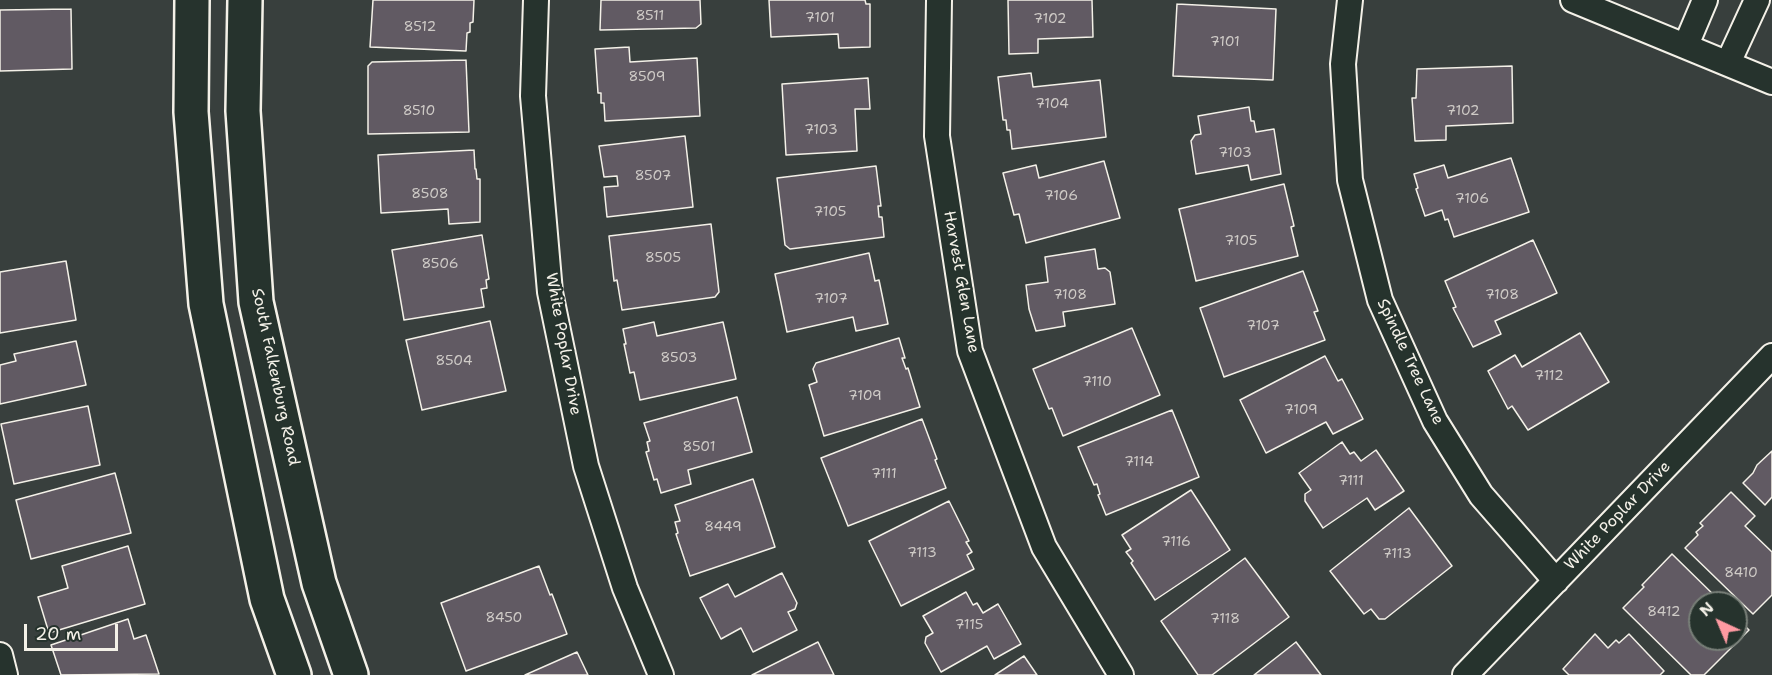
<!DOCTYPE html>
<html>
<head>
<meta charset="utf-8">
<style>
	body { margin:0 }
	#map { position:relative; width:1772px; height:675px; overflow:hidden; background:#383f3d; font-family:"Shantell Sans",sans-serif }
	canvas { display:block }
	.north { position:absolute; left:1688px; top:591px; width:60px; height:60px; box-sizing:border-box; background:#26332d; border:2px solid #787f78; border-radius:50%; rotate:316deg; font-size:16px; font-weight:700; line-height:24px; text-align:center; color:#f4f1e8 }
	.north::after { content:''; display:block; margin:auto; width:21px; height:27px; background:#ff9aa2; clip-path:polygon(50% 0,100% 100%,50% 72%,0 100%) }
	.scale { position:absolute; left:24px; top:624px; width:94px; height:27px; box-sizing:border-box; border:3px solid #f4f1e8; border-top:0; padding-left:8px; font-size:18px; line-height:21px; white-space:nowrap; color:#f4f1e8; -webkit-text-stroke:4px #26332d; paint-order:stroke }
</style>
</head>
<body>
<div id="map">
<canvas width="1772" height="675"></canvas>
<div class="north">N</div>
<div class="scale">20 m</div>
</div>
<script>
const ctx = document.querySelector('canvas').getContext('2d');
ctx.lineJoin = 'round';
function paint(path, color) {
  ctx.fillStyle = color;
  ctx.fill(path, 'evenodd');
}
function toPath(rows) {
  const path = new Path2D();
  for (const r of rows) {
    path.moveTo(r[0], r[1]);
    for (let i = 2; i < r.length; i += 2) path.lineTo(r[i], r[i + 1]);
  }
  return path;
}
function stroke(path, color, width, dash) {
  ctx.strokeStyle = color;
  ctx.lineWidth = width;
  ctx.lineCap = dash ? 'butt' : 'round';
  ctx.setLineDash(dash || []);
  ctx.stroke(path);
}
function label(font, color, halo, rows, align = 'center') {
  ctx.font = font + ' "Shantell Sans",sans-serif';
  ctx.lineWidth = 4.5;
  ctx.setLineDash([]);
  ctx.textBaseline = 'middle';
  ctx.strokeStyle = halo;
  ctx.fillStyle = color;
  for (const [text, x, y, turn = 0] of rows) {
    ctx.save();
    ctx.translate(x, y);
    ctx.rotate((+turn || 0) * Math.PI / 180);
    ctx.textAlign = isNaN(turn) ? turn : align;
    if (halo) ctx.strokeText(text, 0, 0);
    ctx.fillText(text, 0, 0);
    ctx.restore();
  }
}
const building = toPath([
	[373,0,474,0,473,22,470,23,470,32,467,33,466,51,370,47,373,0],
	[601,0,700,0,701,24,696,28,600,30,601,0],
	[769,0,865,0,866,4,870,4,870,47,839,48,838,34,771,37,769,0],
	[1008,0,1092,0,1093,37,1038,39,1038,53,1009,54,1008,0],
	[1177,4,1276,9,1273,80,1173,76,1177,4],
	[71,9,72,69,0,71,0,10,71,9],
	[629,47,630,62,697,58,700,116,605,121,604,103,601,103,601,93,598,93,595,49,629,47],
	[466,60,469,132,368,134,368,66,372,62,466,60],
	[1512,66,1513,123,1446,126,1446,140,1415,141,1412,98,1416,98,1417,69,1512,66],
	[1031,73,1033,87,1100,80,1106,137,1012,149,1010,130,1007,130,1006,120,1003,120,998,77,1031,73],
	[868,78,870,109,855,109,857,151,786,155,782,84,868,78],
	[1249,107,1251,121,1254,121,1256,132,1274,129,1281,174,1251,180,1248,165,1196,174,1191,141,1195,135,1201,134,1198,116,1249,107],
	[685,136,693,207,607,217,604,187,618,186,617,176,604,177,599,146,685,136],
	[474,150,475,169,476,169,477,179,480,179,480,222,449,224,448,209,381,213,378,155,474,150],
	[1511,158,1529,212,1454,237,1448,219,1445,220,1442,210,1425,216,1416,189,1418,188,1414,174,1444,165,1448,178,1511,158],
	[1104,161,1120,218,1026,243,1019,214,1014,215,1003,173,1036,165,1039,178,1104,161],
	[876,166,881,206,878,206,879,217,882,217,884,237,790,249,785,245,777,178,876,166],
	[1284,184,1294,226,1291,227,1298,256,1196,281,1179,209,1284,184],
	[711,224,719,292,715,297,622,310,617,280,614,281,609,236,711,224],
	[482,235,489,279,486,280,487,288,481,289,484,307,404,320,392,250,482,235],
	[1533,240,1557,293,1495,321,1501,334,1473,347,1453,308,1456,307,1445,281,1533,240],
	[1095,249,1098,269,1105,268,1110,272,1115,304,1063,312,1065,326,1036,331,1029,309,1026,285,1048,282,1045,257,1095,249],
	[869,253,875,281,879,280,888,324,856,331,853,317,787,332,775,274,869,253],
	[66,261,76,320,0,333,0,272,66,261],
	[1303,271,1318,311,1314,312,1325,340,1224,377,1200,308,1303,271],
	[490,321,506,391,422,410,406,340,490,321],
	[654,322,657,336,723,322,736,379,640,400,634,372,630,373,624,344,626,344,623,329,654,322],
	[1132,328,1160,395,1063,436,1052,408,1049,409,1033,369,1132,328],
	[1580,333,1609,382,1528,430,1512,406,1508,409,1488,371,1515,355,1522,367,1580,333],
	[899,338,905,358,902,358,906,369,908,368,920,407,824,436,809,385,817,382,813,369,816,363,899,338],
	[76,341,86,385,0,404,0,365,16,361,14,354,76,341],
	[1325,356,1338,381,1342,379,1363,419,1333,434,1326,422,1266,453,1240,400,1325,356],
	[737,397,752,452,688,470,691,484,661,493,657,479,654,480,646,452,649,451,647,442,650,441,644,423,737,397],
	[88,406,100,465,14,484,1,424,88,406],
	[1172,410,1199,477,1106,515,1098,495,1100,494,1097,484,1094,485,1078,447,1172,410],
	[922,419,937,459,935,460,946,488,848,526,821,458,922,419],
	[1342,442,1350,454,1354,452,1361,461,1376,450,1404,491,1375,510,1367,498,1323,528,1305,501,1305,494,1311,490,1299,473,1342,442],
	[1772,451,1772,497,1765,505,1743,483,1753,473,1757,465,1772,451],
	[115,473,131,533,31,559,16,500,115,473],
	[753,479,775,547,690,576,676,534,678,533,675,522,680,521,675,505,753,479],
	[1191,490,1230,550,1155,600,1131,563,1133,561,1126,552,1131,549,1122,535,1191,490],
	[1731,492,1755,516,1745,526,1772,552,1772,595,1753,614,1685,548,1698,535,1696,532,1703,526,1700,523,1731,492],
	[949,501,969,541,966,542,972,552,967,555,974,569,901,606,869,541,949,501],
	[1409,508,1452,566,1385,619,1379,619,1371,609,1364,614,1330,571,1409,508],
	[128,546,145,604,49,633,38,597,68,588,62,566,128,546],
	[1672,554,1722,603,1700,603,1700,639,1736,639,1736,617,1749,630,1704,675,1691,675,1623,608,1644,587,1642,585,1672,554],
	[1245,558,1289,617,1212,675,1198,675,1161,621,1245,558],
	[539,566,550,595,552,594,567,634,466,671,441,603,539,566],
	[782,573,797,603,795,609,788,612,797,630,753,652,741,628,721,639,700,598,728,584,735,597,782,573],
	[966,592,973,605,977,603,983,613,998,604,1021,644,994,659,987,646,941,672,925,643,926,637,933,633,923,616,966,592],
	[128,619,134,639,146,635,159,674,61,675,51,645,128,619],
	[1595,634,1608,648,1616,640,1619,643,1629,634,1664,671,1660,675,1569,675,1563,669,1595,634],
	[818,642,834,675,752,675,818,642],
	[1296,642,1321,675,1254,675,1296,642],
	[577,652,588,675,525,675,577,652],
	[1024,656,1037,675,995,675,1024,656]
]);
const street = toPath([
	[536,0,533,96,550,292,586,466,625,588,661,675],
	[939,0,937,136,970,351,1044,547,1121,675],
	[1350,0,1343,64,1350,180,1380,300,1435,421,1481,495,1556,581],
	[1573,0,1772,82],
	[1686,45,1705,0],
	[1728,63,1757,0],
	[0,655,5,675],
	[1465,675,1772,356]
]);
const secondary = toPath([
	[192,0,191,112,206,304,267,599,294,675],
	[245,0,243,111,256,302,319,583,351,675]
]);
const numberNames = [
	["8511",650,16],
	["7101",820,18],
	["7102",1050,19],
	["8512",420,27],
	["7101",1225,42],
	["8509",647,77],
	["7104",1052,104],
	["8510",419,111],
	["7102",1463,111],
	["7103",821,130],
	["7103",1235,153],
	["8507",653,176],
	["8508",430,194],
	["7106",1061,196],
	["7106",1472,199],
	["7105",830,212],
	["7105",1241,241],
	["8505",663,258],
	["8506",440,264],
	["7108",1070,295],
	["7108",1502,295],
	["7107",831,299],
	["7107",1263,326],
	["8503",679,358],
	["8504",454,361],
	["7112",1549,376],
	["7110",1097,382],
	["7109",865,396],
	["7109",1301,410],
	["8501",699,447],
	["7114",1139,462],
	["7111",884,474],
	["7111",1351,481],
	["8449",723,527],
	["7116",1176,542],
	["7113",922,553],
	["7113",1397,554],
	["8410",1741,573],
	["8412",1664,612],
	["8450",504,618],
	["7118",1225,619],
	["7115",969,625]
];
const streetNames = [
	["Harvest Glen Lane",961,282,80],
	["White Poplar Drive",563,344,80],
	["Spindle Tree Lane",1410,362,65],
	["South Falkenburg Road",275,377,78],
	["White Poplar Drive",1618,516,-46]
];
paint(building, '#615a63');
stroke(building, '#f4f1e8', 1.5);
stroke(street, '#f4f1e8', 28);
stroke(secondary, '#f4f1e8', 38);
stroke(street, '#26332d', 24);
stroke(secondary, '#26332d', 33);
label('14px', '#cfcbc7', null, numberNames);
label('16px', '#f4f1e8', '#26332d', streetNames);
</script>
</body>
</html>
